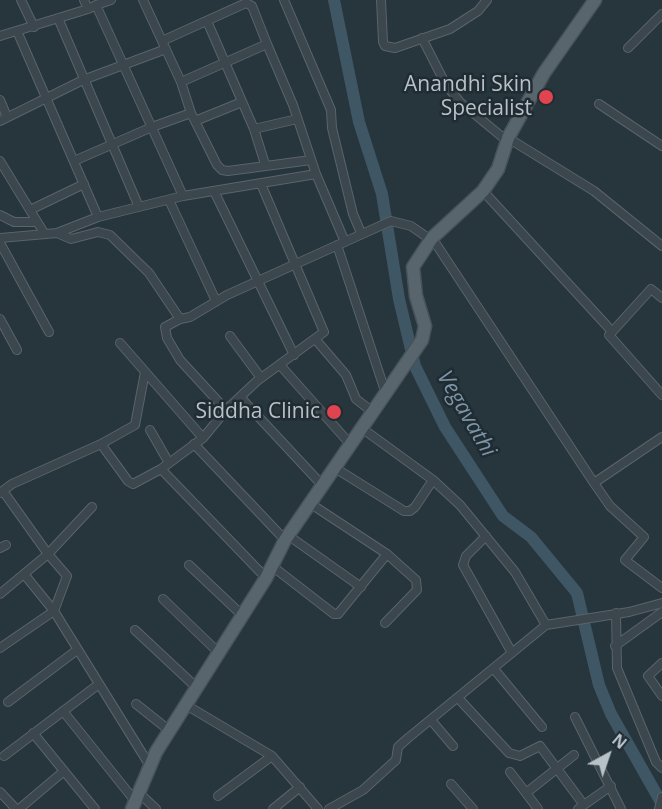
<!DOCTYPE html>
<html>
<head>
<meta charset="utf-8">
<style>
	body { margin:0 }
	#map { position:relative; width:662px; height:809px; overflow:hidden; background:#27353d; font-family:"Open Sans",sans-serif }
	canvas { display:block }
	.north { position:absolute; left:578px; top:725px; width:60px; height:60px; -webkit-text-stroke:4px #202b32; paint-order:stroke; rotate:40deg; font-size:16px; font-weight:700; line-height:24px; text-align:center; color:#b7c1c8 }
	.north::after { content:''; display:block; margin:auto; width:21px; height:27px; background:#b7c1c8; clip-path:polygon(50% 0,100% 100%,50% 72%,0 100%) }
</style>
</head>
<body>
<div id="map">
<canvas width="662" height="809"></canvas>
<div class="north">N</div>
</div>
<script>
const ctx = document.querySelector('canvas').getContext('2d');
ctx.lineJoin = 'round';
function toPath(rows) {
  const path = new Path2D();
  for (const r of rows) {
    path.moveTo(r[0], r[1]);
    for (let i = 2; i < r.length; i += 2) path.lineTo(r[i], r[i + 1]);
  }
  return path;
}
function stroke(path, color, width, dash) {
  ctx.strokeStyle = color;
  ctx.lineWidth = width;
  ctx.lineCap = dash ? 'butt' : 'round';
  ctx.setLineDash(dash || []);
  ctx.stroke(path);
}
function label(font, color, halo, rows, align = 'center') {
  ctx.font = font + ' "Open Sans",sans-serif';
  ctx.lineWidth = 5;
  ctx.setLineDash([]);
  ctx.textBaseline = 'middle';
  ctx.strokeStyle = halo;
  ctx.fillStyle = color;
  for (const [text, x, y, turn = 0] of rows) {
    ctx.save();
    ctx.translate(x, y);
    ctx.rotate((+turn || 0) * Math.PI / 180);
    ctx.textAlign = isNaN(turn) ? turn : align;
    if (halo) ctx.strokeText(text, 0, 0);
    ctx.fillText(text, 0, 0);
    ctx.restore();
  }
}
const river = toPath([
	[334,0,359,122,382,194,399,299,415,366,445,427,503,516,531,537,577,593,599,685,611,714,662,804]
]);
const minor = toPath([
	[21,0,34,27],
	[84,0,88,9,96,5,183,196],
	[143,0,181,82,191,113,217,165,222,170,228,171,311,160],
	[284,0,331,110,332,128,353,214,361,233],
	[381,0,383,42,385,46,395,48,450,29,478,11,487,0],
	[96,5,111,0],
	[58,18,139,207],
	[207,21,254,129,265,164],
	[17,31,98,217],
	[0,36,88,9],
	[422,38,446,85,460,102,507,141],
	[162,41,246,3,252,6,267,44],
	[628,48,662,14],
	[0,100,7,117],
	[599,104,662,146],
	[0,121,83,80,166,49],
	[195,121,242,102],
	[254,129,297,119],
	[508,138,594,191,662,246],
	[0,161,44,233],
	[74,161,152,127,191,113],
	[316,174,345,242],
	[261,184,324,332,257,381,226,410,203,438,161,469,266,578],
	[214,191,294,355],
	[483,191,607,326,612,332,609,335,662,395],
	[169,200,216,301],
	[30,210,84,184],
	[0,215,14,222,37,222],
	[57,233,71,239,98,232,110,235,149,273,180,319,190,317,227,295,391,221,411,226,431,240],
	[0,238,57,233,98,217,183,196,316,174,293,105,267,44,181,82],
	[432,238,594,483,662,437],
	[0,243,49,332],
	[337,245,386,394],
	[0,319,17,350],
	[180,319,165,327,167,338,180,360,226,410],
	[612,332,651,289,662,298],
	[230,336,261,378],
	[316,340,346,375,356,399,374,413],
	[120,343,203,438],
	[280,365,351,445],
	[240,397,323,486],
	[363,429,433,480,460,505,515,572,546,625],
	[150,430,169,463],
	[101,444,135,425,145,372],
	[194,444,285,540],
	[335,468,404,511,410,511,415,507,433,480],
	[594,483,610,506,644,537,625,560,662,588],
	[3,491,48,554,67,576,54,611,150,766],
	[0,493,12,484,101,444,128,481,133,484,161,469],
	[311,504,387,554,416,580,417,590,385,623],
	[289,536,361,587],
	[486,536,466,556,463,565,512,653],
	[0,548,6,545],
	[189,565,243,616],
	[272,566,334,614,338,614,387,554],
	[0,594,48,554,92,507],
	[163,599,219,653],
	[616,613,617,668,656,762,662,768],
	[135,630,197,688],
	[615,646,662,612],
	[0,648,54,611,24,574],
	[662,663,648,676,662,696],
	[494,669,542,727],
	[459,699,509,753,520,756,540,746,584,805],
	[8,702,77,650],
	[136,704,170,731],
	[186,705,272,756,318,809],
	[63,711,135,801],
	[575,717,621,809],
	[431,720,453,746],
	[4,756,99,684],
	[64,771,95,809],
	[510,772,526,793],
	[451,784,473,809],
	[0,792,16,809],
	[138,792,156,809],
	[218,796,272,756],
	[19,809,64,771,33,733],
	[273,809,300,787],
	[329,809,363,790,396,760,398,747,408,738,546,625,629,612,662,603],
	[538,809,526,793,574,755],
	[578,809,611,786],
	[659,809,662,797]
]);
const primary = toPath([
	[132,809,156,752,266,578,285,540,422,340,425,326,416,296,413,267,432,238,483,191,498,169,508,138,544,73,595,0]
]);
const markers = [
	[546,97,8,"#e0444e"],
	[334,412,8,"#e0444e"]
];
const poiNames = [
	["Anandhi Skin",532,85],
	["Specialist",532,109],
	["Siddha Clinic",320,412]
];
const waterNames = [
	["Vegavathi",466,414,60]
];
stroke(river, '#3f5664', 12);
stroke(minor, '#59646b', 10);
stroke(primary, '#475259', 15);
stroke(minor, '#3b464d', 8);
stroke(primary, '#59656d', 12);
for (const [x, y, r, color] of markers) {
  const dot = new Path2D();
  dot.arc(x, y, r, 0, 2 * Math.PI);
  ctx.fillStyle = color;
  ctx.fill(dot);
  stroke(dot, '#202b32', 2);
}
label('21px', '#b7c1c8', '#202b32', poiNames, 'right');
label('italic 22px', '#7b96a8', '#202b32', waterNames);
</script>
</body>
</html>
